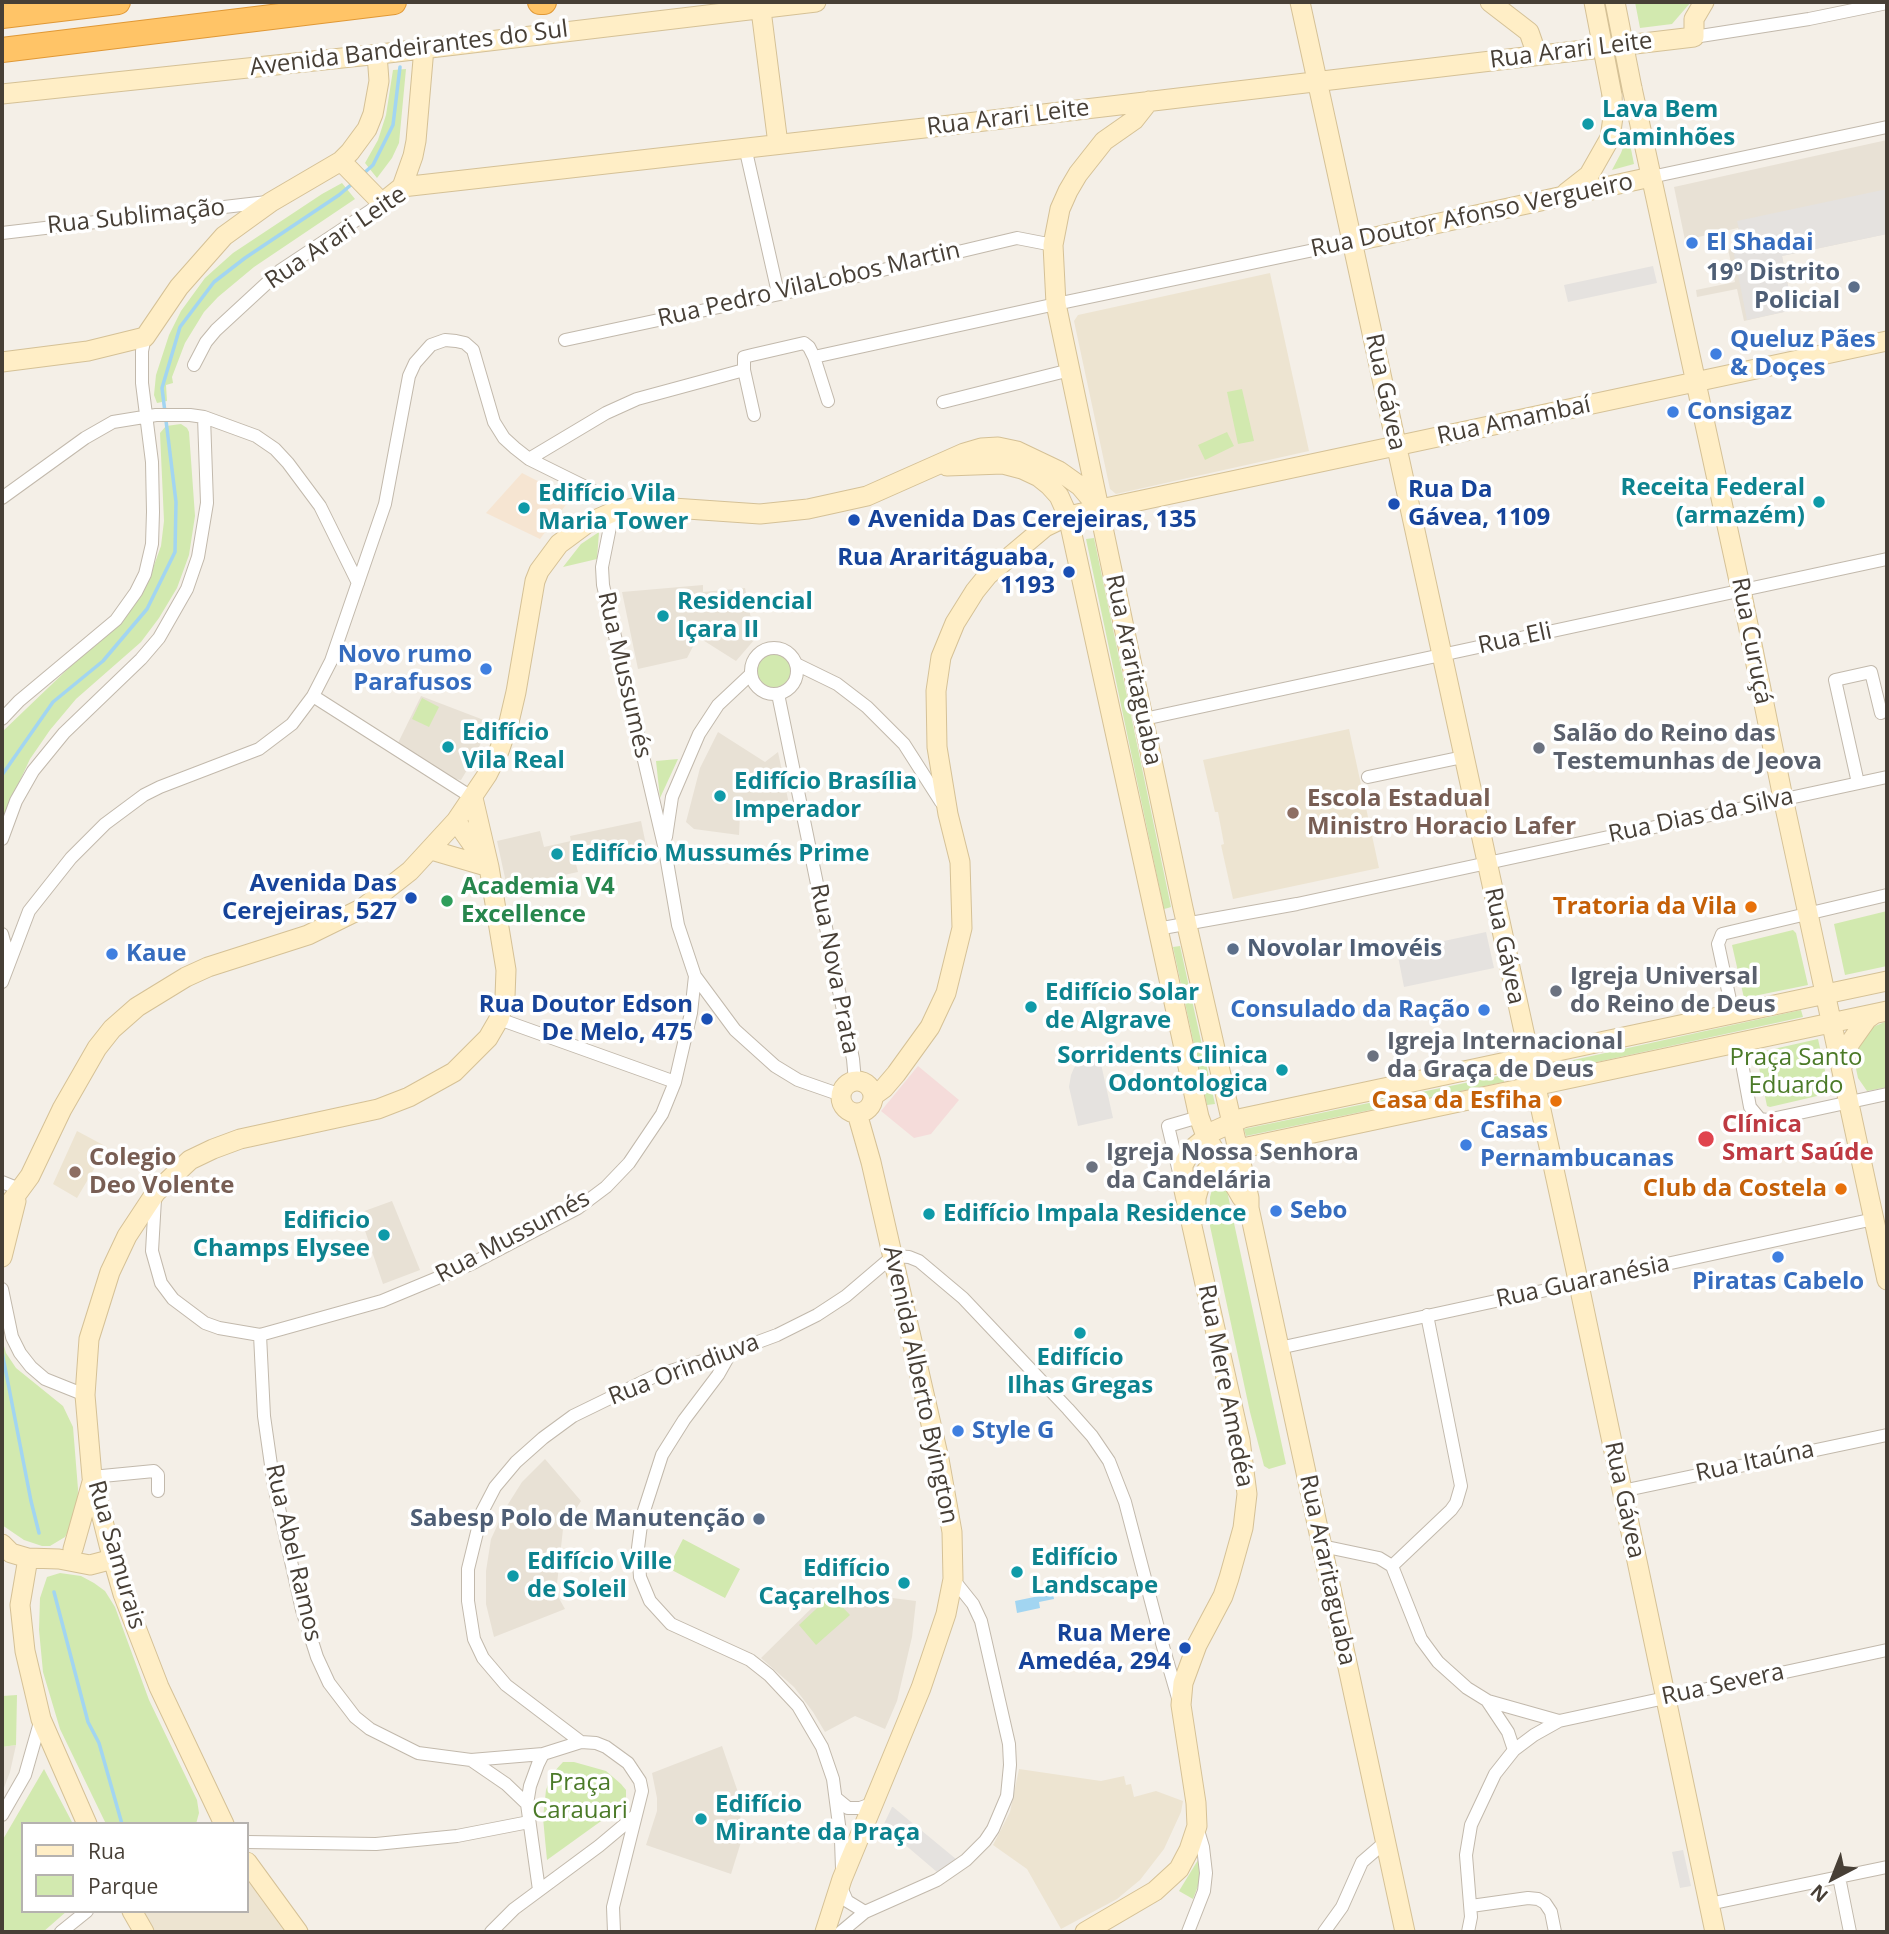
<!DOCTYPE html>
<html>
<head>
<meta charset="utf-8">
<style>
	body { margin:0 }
	#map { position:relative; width:1889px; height:1934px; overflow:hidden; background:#f4efe7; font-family:"Open Sans",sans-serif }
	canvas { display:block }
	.frame { position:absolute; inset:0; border:4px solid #473f36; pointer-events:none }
	.legend { position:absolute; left:21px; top:1822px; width:228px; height:91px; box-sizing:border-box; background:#fff; border:2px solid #b5b2af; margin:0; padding:9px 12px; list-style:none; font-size:21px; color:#473f36 }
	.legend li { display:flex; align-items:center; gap:14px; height:35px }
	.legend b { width:35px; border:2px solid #b5b2af }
	.north { position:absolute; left:1798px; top:1843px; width:70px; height:70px; -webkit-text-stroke:5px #fff; paint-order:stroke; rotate:222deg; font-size:19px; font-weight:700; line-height:28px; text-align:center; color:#473f36 }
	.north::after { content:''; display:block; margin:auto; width:24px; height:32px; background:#473f36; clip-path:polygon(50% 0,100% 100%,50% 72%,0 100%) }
</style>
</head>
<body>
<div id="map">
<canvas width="1889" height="1934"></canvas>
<div class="frame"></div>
<ul class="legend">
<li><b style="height:9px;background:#ffeec6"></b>Rua</li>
<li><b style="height:19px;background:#d2e9af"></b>Parque</li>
</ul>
<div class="north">N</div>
</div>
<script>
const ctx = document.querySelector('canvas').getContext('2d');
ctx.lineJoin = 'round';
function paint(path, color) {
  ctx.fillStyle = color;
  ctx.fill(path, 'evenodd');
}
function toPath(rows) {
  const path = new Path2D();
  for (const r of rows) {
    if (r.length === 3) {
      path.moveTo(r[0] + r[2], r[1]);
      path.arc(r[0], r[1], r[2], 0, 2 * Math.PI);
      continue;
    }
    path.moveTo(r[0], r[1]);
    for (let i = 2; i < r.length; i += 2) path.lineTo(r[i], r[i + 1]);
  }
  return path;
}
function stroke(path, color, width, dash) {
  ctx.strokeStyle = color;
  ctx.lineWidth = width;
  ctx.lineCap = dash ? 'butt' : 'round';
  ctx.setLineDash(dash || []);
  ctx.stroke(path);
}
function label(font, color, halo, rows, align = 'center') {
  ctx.font = font + ' "Open Sans",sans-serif';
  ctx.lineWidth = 7;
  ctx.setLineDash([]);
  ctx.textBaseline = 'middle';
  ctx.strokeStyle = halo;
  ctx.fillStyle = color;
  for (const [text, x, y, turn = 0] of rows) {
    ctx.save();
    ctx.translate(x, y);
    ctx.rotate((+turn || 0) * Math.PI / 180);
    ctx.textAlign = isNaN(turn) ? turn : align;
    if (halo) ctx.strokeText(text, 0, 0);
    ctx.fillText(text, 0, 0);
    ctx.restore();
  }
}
const residential = toPath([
	[1887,140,1887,234,1782,256,1793,310,1744,321,1737,289,1697,297,1696,290,1735,282,1728,249,1743,246,1738,228,1685,240,1674,187],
	[703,585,703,592,745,588,755,639,736,661,698,637,687,658,638,669,622,592],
	[421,696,489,722,476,755,461,780,455,779,398,743],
	[718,732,765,762,778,752,789,804,740,814,739,835,694,829,686,822,700,768],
	[641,821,646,845,575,860,578,872,507,887,497,841,540,831,544,847,571,841,570,836],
	[392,1201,420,1270,383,1284,359,1213],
	[545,1459,581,1501,563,1529,556,1593,565,1609,494,1637,486,1604,486,1571,491,1539,505,1509,522,1482],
	[830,1590,916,1601,912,1637,897,1701,885,1729,855,1716,825,1732,813,1712,794,1687,761,1658],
	[16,1745,10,1772,2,1793,2,1747],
	[722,1746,740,1798,741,1842,731,1874,646,1845,657,1811,657,1798,652,1773]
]);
const commercial = toPath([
	[522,473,571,498,540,539,486,513]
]);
const education = toPath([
	[1270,273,1309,451,1116,494,1110,489,1074,321,1078,315],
	[1349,729,1379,868,1233,899,1221,845,1224,844,1218,812,1215,812,1203,760],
	[77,1131,107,1147,77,1198,53,1184],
	[1019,1769,1101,1781,1124,1776,1126,1785,1131,1784,1134,1797,1156,1791,1183,1801,1181,1812,1164,1849,1140,1880,1117,1899,1061,1929,1027,1869,993,1845,1010,1812],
	[247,1880,286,1932,155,1932,143,1911,247,1911]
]);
const medical = toPath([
	[918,1066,959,1100,931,1134,914,1138,881,1111]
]);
const green = toPath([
	[1635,2,1691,2,1672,24,1640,28],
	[406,69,399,143,392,158,377,178,365,163,378,140,386,115,393,70],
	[1628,134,1634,164,1612,170,1621,153],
	[342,183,355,199,254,267,218,297,204,312,185,343,172,377,173,383,166,385,167,401,157,403,154,395,156,375,169,335,181,311,205,278,233,253,322,194],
	[1242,389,1254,441,1238,444,1227,392],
	[181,424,187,428,189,432,195,516,189,555,177,588,159,618,141,642,76,699,50,730,30,759,2,819,2,732,73,664,149,579,161,546,164,521,160,433,166,426],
	[1227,432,1234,446,1205,460,1198,445],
	[599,532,597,559,563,567,581,544],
	[1094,538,1171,907,1168,908,1164,909,1086,539],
	[774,671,18],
	[422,698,439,707,429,727,412,719],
	[678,759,660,798,656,761],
	[1887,911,1887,966,1845,975,1834,924],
	[1793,930,1796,933,1808,985,1744,998,1732,945],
	[1180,946,1211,1086,1215,1104,1207,1105,1173,947],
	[1801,1010,1803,1017,1565,1069,1564,1062],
	[1887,1021,1887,1087,1867,1091,1858,1078,1855,1064,1856,1050,1873,1027],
	[1818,1039,1830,1093,1770,1107,1767,1106,1756,1053],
	[1503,1075,1504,1082,1246,1136,1244,1129],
	[1218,1182,1226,1186,1286,1464,1269,1469,1264,1466,1250,1412,1210,1226,1210,1197,1213,1186],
	[2,1339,6,1353,16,1368,63,1406,73,1427,78,1489,77,1515,65,1537,50,1546,42,1546,24,1540,2,1525],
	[683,1539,740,1569,725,1598,668,1568],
	[60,1573,81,1576,94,1583,105,1591,115,1607,149,1700,197,1800,199,1813,196,1824,106,1824,60,1729,43,1672,39,1630,40,1598,47,1577],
	[831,1595,850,1615,816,1645,799,1625],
	[17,1695,16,1745,2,1747,2,1696],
	[563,1762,574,1762,606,1771,621,1784,626,1790,626,1797,622,1806,547,1860,543,1818,546,1790,552,1774],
	[44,1769,73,1824,23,1824,23,1911,67,1911,43,1932,2,1932,2,1841],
	[1198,1860,1203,1873,1193,1899,1179,1891]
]);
const parking = toPath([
	[1887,189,1887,234,1782,256,1793,310,1747,320,1733,249,1743,246,1737,221],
	[1653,266,1657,283,1568,302,1564,285],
	[1486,932,1494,968,1404,987,1397,951],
	[1097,1046,1113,1118,1078,1126,1069,1087,1071,1075,1074,1068,1090,1048],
	[892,1807,893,1807,956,1859,937,1872,883,1826],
	[1683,1850,1691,1886,1680,1888,1672,1852]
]);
const water = toPath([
	[1052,1589,1054,1599,1039,1602,1040,1608,1017,1613,1015,1601,1039,1596,1039,1592]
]);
const stream = toPath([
	[363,174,373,165,393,125,400,67],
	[2,775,53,702,103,661,147,609,175,552,176,502,162,388,180,327,214,282,245,258,339,195,352,184],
	[2,1352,31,1501,39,1533],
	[54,1592,88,1722,99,1743,122,1824]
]);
const street = toPath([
	[1694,37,1809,19,1887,3],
	[745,147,778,293],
	[1651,177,1887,127],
	[2,233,267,202],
	[565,340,794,291,1017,238,1053,245],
	[814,357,828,401],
	[194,365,206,342,216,330,281,270,382,203],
	[744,370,754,415],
	[943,402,1070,370],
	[529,459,606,413,637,399,744,370,744,357,752,355,804,343,809,347,814,357,1056,304,1352,242],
	[2,498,85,438,113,422,156,415,190,415,204,417,256,436,275,449,288,463,320,506,358,583],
	[774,671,23],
	[796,664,837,684,867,707,904,744,941,802],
	[778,694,853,1059,855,1081],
	[313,696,473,798],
	[2,719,19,701,116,620,136,592,145,574,152,544,153,512,152,462,142,383,142,351,145,337],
	[1144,719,1887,559],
	[1368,777,1463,757],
	[1858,783,1835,680,1871,672,1881,713],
	[666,837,672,797,699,734,718,705,751,674],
	[2,839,16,801,33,771,64,733,141,659,159,638,187,589,198,557,207,503,204,417],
	[1157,929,1297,904,1887,777],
	[2,934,9,959],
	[695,976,735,1030,775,1066,798,1080,841,1095],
	[2,982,29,911,71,858,105,824,144,795,160,787,259,749,292,724,313,696,331,661,385,504,409,376,415,363,431,345,445,340,456,341,465,343,473,350,494,422,504,438,515,448,529,459,628,508],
	[1733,1014,1718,944,1722,934,1887,895],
	[499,1019,675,1082],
	[1738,1042,1750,1107,1760,1119,1767,1120,1887,1094],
	[1179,1172,1168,1126,1199,1117],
	[2,1182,22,1190],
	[155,1199,152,1251,161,1283,173,1299,205,1323,219,1328,260,1335,382,1301,471,1264,578,1208,606,1187,629,1163,662,1114,675,1082,691,1013,695,976,678,925,665,850,603,585,602,567,613,512],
	[2,1289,12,1337,20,1353,31,1367,45,1379,85,1395],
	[260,1335,264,1416,274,1486,302,1610,317,1657,329,1683,355,1717,370,1729,418,1753,471,1760,543,1754],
	[1279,1348,1874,1219],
	[731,1352,718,1375,684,1420,662,1455,642,1517,638,1548,640,1577,650,1601,671,1624,750,1660,769,1675,798,1706,822,1747,833,1779,841,1840,842,1869],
	[92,1477,154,1471,158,1475,158,1491],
	[1622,1491,1887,1435],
	[1322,1546,1379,1558,1392,1566,1421,1639,1438,1662,1467,1688,1488,1701,1559,1721],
	[1392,1566,1451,1510,1456,1503,1461,1486,1427,1315],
	[1488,1702,1508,1732,1514,1750],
	[581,1742,506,1685,483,1658,474,1639,468,1601,468,1569,482,1512,495,1487,516,1462,543,1438,573,1416,655,1376,731,1352,777,1335,817,1315,846,1296,893,1256,909,1257,919,1261,963,1298,1068,1409,1092,1436,1109,1461,1125,1502,1162,1643,1178,1698],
	[471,1760,506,1784,527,1804],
	[837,1799,848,1808,860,1808,874,1803],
	[2,1815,25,1775,41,1719],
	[247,1842,376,1844,457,1836,529,1822],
	[1839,1877,1850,1932],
	[840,1885,847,1901,865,1912],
	[1709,1904,1887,1867],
	[1471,1906,1528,1898,1538,1899,1545,1903,1551,1912,1555,1932],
	[61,1932,87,1911],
	[491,1932,514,1909,599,1846,636,1815,642,1791,640,1781,628,1763,606,1747,596,1743,581,1742,543,1754,538,1764,530,1786,527,1804,539,1890],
	[614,1932,613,1907,636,1815],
	[841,1932,865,1912,937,1880,966,1860,985,1841,993,1829,1007,1796,1010,1765,1009,1744,981,1621,973,1604,953,1579],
	[1188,1932,1204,1891,1206,1873,1203,1847,1197,1827],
	[1324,1932,1342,1907,1362,1862,1384,1843],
	[1468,1932,1471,1917,1466,1855,1471,1825,1495,1774,1514,1750,1534,1735,1559,1721,1887,1650]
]);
const secondary = toPath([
	[1300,2,1575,1266,1715,1932],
	[1490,2,1529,32,1537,55],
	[761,10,778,144],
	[1632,88,1741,590,1783,798,1887,1280],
	[2,94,380,54,816,2],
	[1149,101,1134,120,1104,141,1078,174,1068,191,1060,209,1053,245,1056,304,1183,908,1249,1198,1249,1208,1405,1932],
	[341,161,382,203,402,187,942,126,1694,37,1694,19,1704,2],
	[402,187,413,156,416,141,424,48],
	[1566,193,1589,175,1610,138,1613,117,1612,95],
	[1352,242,1651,177],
	[2,362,88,351,145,337,179,287,224,236,271,202,341,161,350,152,367,129,373,114,379,81,377,54],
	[947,466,1003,464,1022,469,1039,477,1049,485,1059,496,1068,516,1199,1117,1206,1136,1242,1198],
	[456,821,484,861],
	[431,850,489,867],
	[1842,1067,1850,1043,1867,1019,1874,1014],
	[857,1097,16],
	[873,1096,884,1088,896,1074,930,1027,946,993,962,928,960,862,948,814,937,747,936,691,941,657,955,623,975,591,988,575,1045,527,1068,516,1887,341],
	[2,1214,30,1176,62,1109,97,1048,112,1029,137,1007,186,977,208,967,308,935,363,908,410,871,456,821,487,775,499,751,509,722,516,692,535,581,539,571,559,544,586,524,613,512,644,506,760,514,808,509,867,496,964,453,981,448,998,447,1017,451,1059,471,1080,486,1097,506],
	[1196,1214,1196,1198,1202,1177,1210,1166,1238,1149,1887,1011],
	[2,1257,16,1201],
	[2,1544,11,1553,28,1558,59,1559,90,1565,113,1559],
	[73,1549,92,1482],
	[28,1558,20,1605,25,1651,41,1719,87,1824],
	[224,1824,159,1687,123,1594,109,1545,92,1477,85,1395,89,1339,110,1272,127,1236,156,1192,190,1160,213,1149,240,1139,378,1109,409,1097,454,1072,488,1038,499,1019,505,997,506,970,489,867,473,798],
	[247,1862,298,1932],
	[132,1911,144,1932],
	[825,1932,842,1879,921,1688,946,1614,953,1579,952,1532,939,1459,871,1162,857,1113],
	[1085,1932,1155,1891,1179,1869,1189,1850,1197,1826,1196,1803,1181,1705,1183,1683,1197,1645,1223,1596,1229,1578,1243,1528,1247,1494,1240,1440,1183,1186,1183,1165,1192,1149,1214,1131,1243,1118,1887,981]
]);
const highway = toPath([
	[540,2,544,2],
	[2,16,118,2],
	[2,50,394,2]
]);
const secondaryBridge = toPath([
	[1594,2,1612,95],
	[1615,2,1632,88]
]);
const markers = [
	[1588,124,7,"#0f9aa8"],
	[1692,243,7,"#3f7fe0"],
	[1854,287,7,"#5c6f8a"],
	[1716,354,7,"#3f7fe0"],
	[1673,412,7,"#3f7fe0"],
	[1819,502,7,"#0f9aa8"],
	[1394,504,7,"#1a4fb4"],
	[524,508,7,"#0f9aa8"],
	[854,520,7,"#1a4fb4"],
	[1069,572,7,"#1a4fb4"],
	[663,616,7,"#0f9aa8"],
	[486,669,7,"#3f7fe0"],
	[448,747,7,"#0f9aa8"],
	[1539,748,7,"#6b7280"],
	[720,796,7,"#0f9aa8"],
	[1293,813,7,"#8d6e63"],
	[557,854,7,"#0f9aa8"],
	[411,898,7,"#1a4fb4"],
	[447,901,7,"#2e9e5b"],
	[1751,907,7,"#e8710a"],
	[1233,949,7,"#5c6f8a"],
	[112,954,7,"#3f7fe0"],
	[1556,991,7,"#6b7280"],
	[1031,1007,7,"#0f9aa8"],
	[1484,1010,7,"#3f7fe0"],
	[707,1019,7,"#1a4fb4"],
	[1373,1056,7,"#6b7280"],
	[1282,1070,7,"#0f9aa8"],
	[1556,1101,7,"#e8710a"],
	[1706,1139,9,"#e0444e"],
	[1466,1145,7,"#3f7fe0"],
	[1092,1167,7,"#6b7280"],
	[75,1172,7,"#8d6e63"],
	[1841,1189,7,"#e8710a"],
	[1276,1211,7,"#3f7fe0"],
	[929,1214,7,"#0f9aa8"],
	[384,1235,7,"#0f9aa8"],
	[1778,1257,7,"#3f7fe0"],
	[1080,1333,7,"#0f9aa8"],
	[958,1431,7,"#3f7fe0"],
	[759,1519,7,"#5c6f8a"],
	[1017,1572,7,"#0f9aa8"],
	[513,1576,7,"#0f9aa8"],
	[904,1583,7,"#0f9aa8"],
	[1185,1648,7,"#1a4fb4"],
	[701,1819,7,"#0f9aa8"]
];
const streetNames = [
	["Avenida Bandeirantes do Sul",409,49,-7],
	["Rua Arari Leite",1571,51,-7],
	["Rua Arari Leite",1008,118,-7],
	["Rua Doutor Afonso Vergueiro",1472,216,-12],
	["Rua Sublimação",136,217,-6],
	["Rua Arari Leite",336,238,-34],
	["Rua Pedro VilaLobos Martin",809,285,-13],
	["Rua Gávea",1385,392,78],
	["Rua Amambaí",1514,421,-12],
	["Rua Eli",1515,639,-12],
	["Rua Curuçá",1751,641,79],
	["Rua Araritaguaba",1133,670,78],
	["Rua Mussumés",624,675,77],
	["Rua Dias da Silva",1701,816,-12],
	["Rua Gávea",1504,946,78],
	["Rua Nova Prata",834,969,79],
	["Rua Mussumés",513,1237,-28],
	["Rua Guaranésia",1583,1282,-12],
	["Rua Orindiuva",684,1370,-21],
	["Avenida Alberto Byington",920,1385,78],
	["Rua Mere Amedéa",1225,1386,79],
	["Rua Itaúna",1755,1462,-12],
	["Rua Gávea",1624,1500,78],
	["Rua Abel Ramos",293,1553,77],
	["Rua Samurais",116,1555,74],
	["Rua Araritaguaba",1327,1570,78],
	["Rua Severa",1723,1685,-12]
];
const cultureNames = [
	["Lava Bem",1602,110],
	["Caminhões",1602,138],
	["Receita Federal",1805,488,"right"],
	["(armazém)",1805,516,"right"],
	["Edifício Vila",538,494],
	["Maria Tower",538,522],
	["Residencial",677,602],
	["Içara II",677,630],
	["Edifício",462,733],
	["Vila Real",462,761],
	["Edifício Brasília",734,782],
	["Imperador",734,810],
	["Edifício Mussumés Prime",571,854],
	["Edifício Solar",1045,993],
	["de Algrave",1045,1021],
	["Sorridents Clinica",1268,1056,"right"],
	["Odontologica",1268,1084,"right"],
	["Edifício Impala Residence",943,1214],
	["Edificio",370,1221,"right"],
	["Champs Elysee",370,1249,"right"],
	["Edifício",1080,1358,"center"],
	["Ilhas Gregas",1080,1386,"center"],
	["Edifício",1031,1558],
	["Landscape",1031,1586],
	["Edifício Ville",527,1562],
	["de Soleil",527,1590],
	["Edifício",890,1569,"right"],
	["Caçarelhos",890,1597,"right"],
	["Edifício",715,1805],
	["Mirante da Praça",715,1833]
];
const shopNames = [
	["El Shadai",1706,243],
	["Queluz Pães",1730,340],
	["& Doçes",1730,368],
	["Consigaz",1687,412],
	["Novo rumo",472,655,"right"],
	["Parafusos",472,683,"right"],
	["Kaue",126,954],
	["Consulado da Ração",1470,1010,"right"],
	["Casas",1480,1131],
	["Pernambucanas",1480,1159],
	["Sebo",1290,1211],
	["Piratas Cabelo",1778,1282,"center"],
	["Style G",972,1431]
];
const serviceNames = [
	["19º Distrito",1840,273],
	["Policial",1840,301],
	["Novolar Imovéis",1247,949,"left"],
	["Sabesp Polo de Manutenção",745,1519]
];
const transitNames = [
	["Rua Da",1408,490,"left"],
	["Gávea, 1109",1408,518,"left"],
	["Avenida Das Cerejeiras, 135",868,520,"left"],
	["Rua Araritáguaba,",1055,558],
	["1193",1055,586],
	["Avenida Das",397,884],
	["Cerejeiras, 527",397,912],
	["Rua Doutor Edson",693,1005],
	["De Melo, 475",693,1033],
	["Rua Mere",1171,1634],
	["Amedéa, 294",1171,1662]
];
const worshipNames = [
	["Salão do Reino das",1553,734],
	["Testemunhas de Jeova",1553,762],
	["Igreja Universal",1570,977],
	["do Reino de Deus",1570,1005],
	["Igreja Internacional",1387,1042],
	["da Graça de Deus",1387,1070],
	["Igreja Nossa Senhora",1106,1153],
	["da Candelária",1106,1181]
];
const educationNames = [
	["Escola Estadual",1307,799],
	["Ministro Horacio Lafer",1307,827],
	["Colegio",89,1158],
	["Deo Volente",89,1186]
];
const leisureNames = [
	["Academia V4",461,887],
	["Excellence",461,915]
];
const foodNames = [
	["Tratoria da Vila",1737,907],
	["Casa da Esfiha",1542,1101],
	["Club da Costela",1827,1189]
];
const parkNames = [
	["Praça Santo",1796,1058],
	["Eduardo",1796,1086],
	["Praça",580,1783],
	["Carauari",580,1811]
];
const healthNames = [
	["Clínica",1722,1125],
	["Smart Saúde",1722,1153]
];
paint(residential, '#e8e1d5');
paint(commercial, '#f6e5d2');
paint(education, '#ede4d1');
paint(medical, '#f5dcda');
paint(green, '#d2e9af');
paint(parking, '#e5e2df');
paint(water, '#a2d5f1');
stroke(stream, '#a2d5f1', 3.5);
stroke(street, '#c2b9ac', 14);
stroke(secondary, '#d5c196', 21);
stroke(highway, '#e09835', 26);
stroke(street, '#fff', 12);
stroke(secondary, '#ffeec6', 19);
stroke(highway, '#ffc467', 24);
stroke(secondaryBridge, '#d5c196', 21, []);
stroke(secondaryBridge, '#ffeec6', 19);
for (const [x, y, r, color] of markers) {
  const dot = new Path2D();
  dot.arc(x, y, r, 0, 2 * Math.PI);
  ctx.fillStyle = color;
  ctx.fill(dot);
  stroke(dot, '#fff', 2.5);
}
label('24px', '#473f36', '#fff', streetNames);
label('bold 24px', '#0d838f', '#fff', cultureNames, 'left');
label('bold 24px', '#366cbe', '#fff', shopNames, 'left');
label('bold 24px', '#4e5e75', '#fff', serviceNames, 'right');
label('bold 24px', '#164399', '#fff', transitNames, 'right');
label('bold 24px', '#5b616d', '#fff', worshipNames, 'left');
label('bold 24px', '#785e54', '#fff', educationNames, 'left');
label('bold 24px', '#27864d', '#fff', leisureNames, 'left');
label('bold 24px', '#c56008', '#fff', foodNames, 'right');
label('24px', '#4b7a28', '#fff', parkNames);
label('bold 24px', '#be3a42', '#fff', healthNames, 'left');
</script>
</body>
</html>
